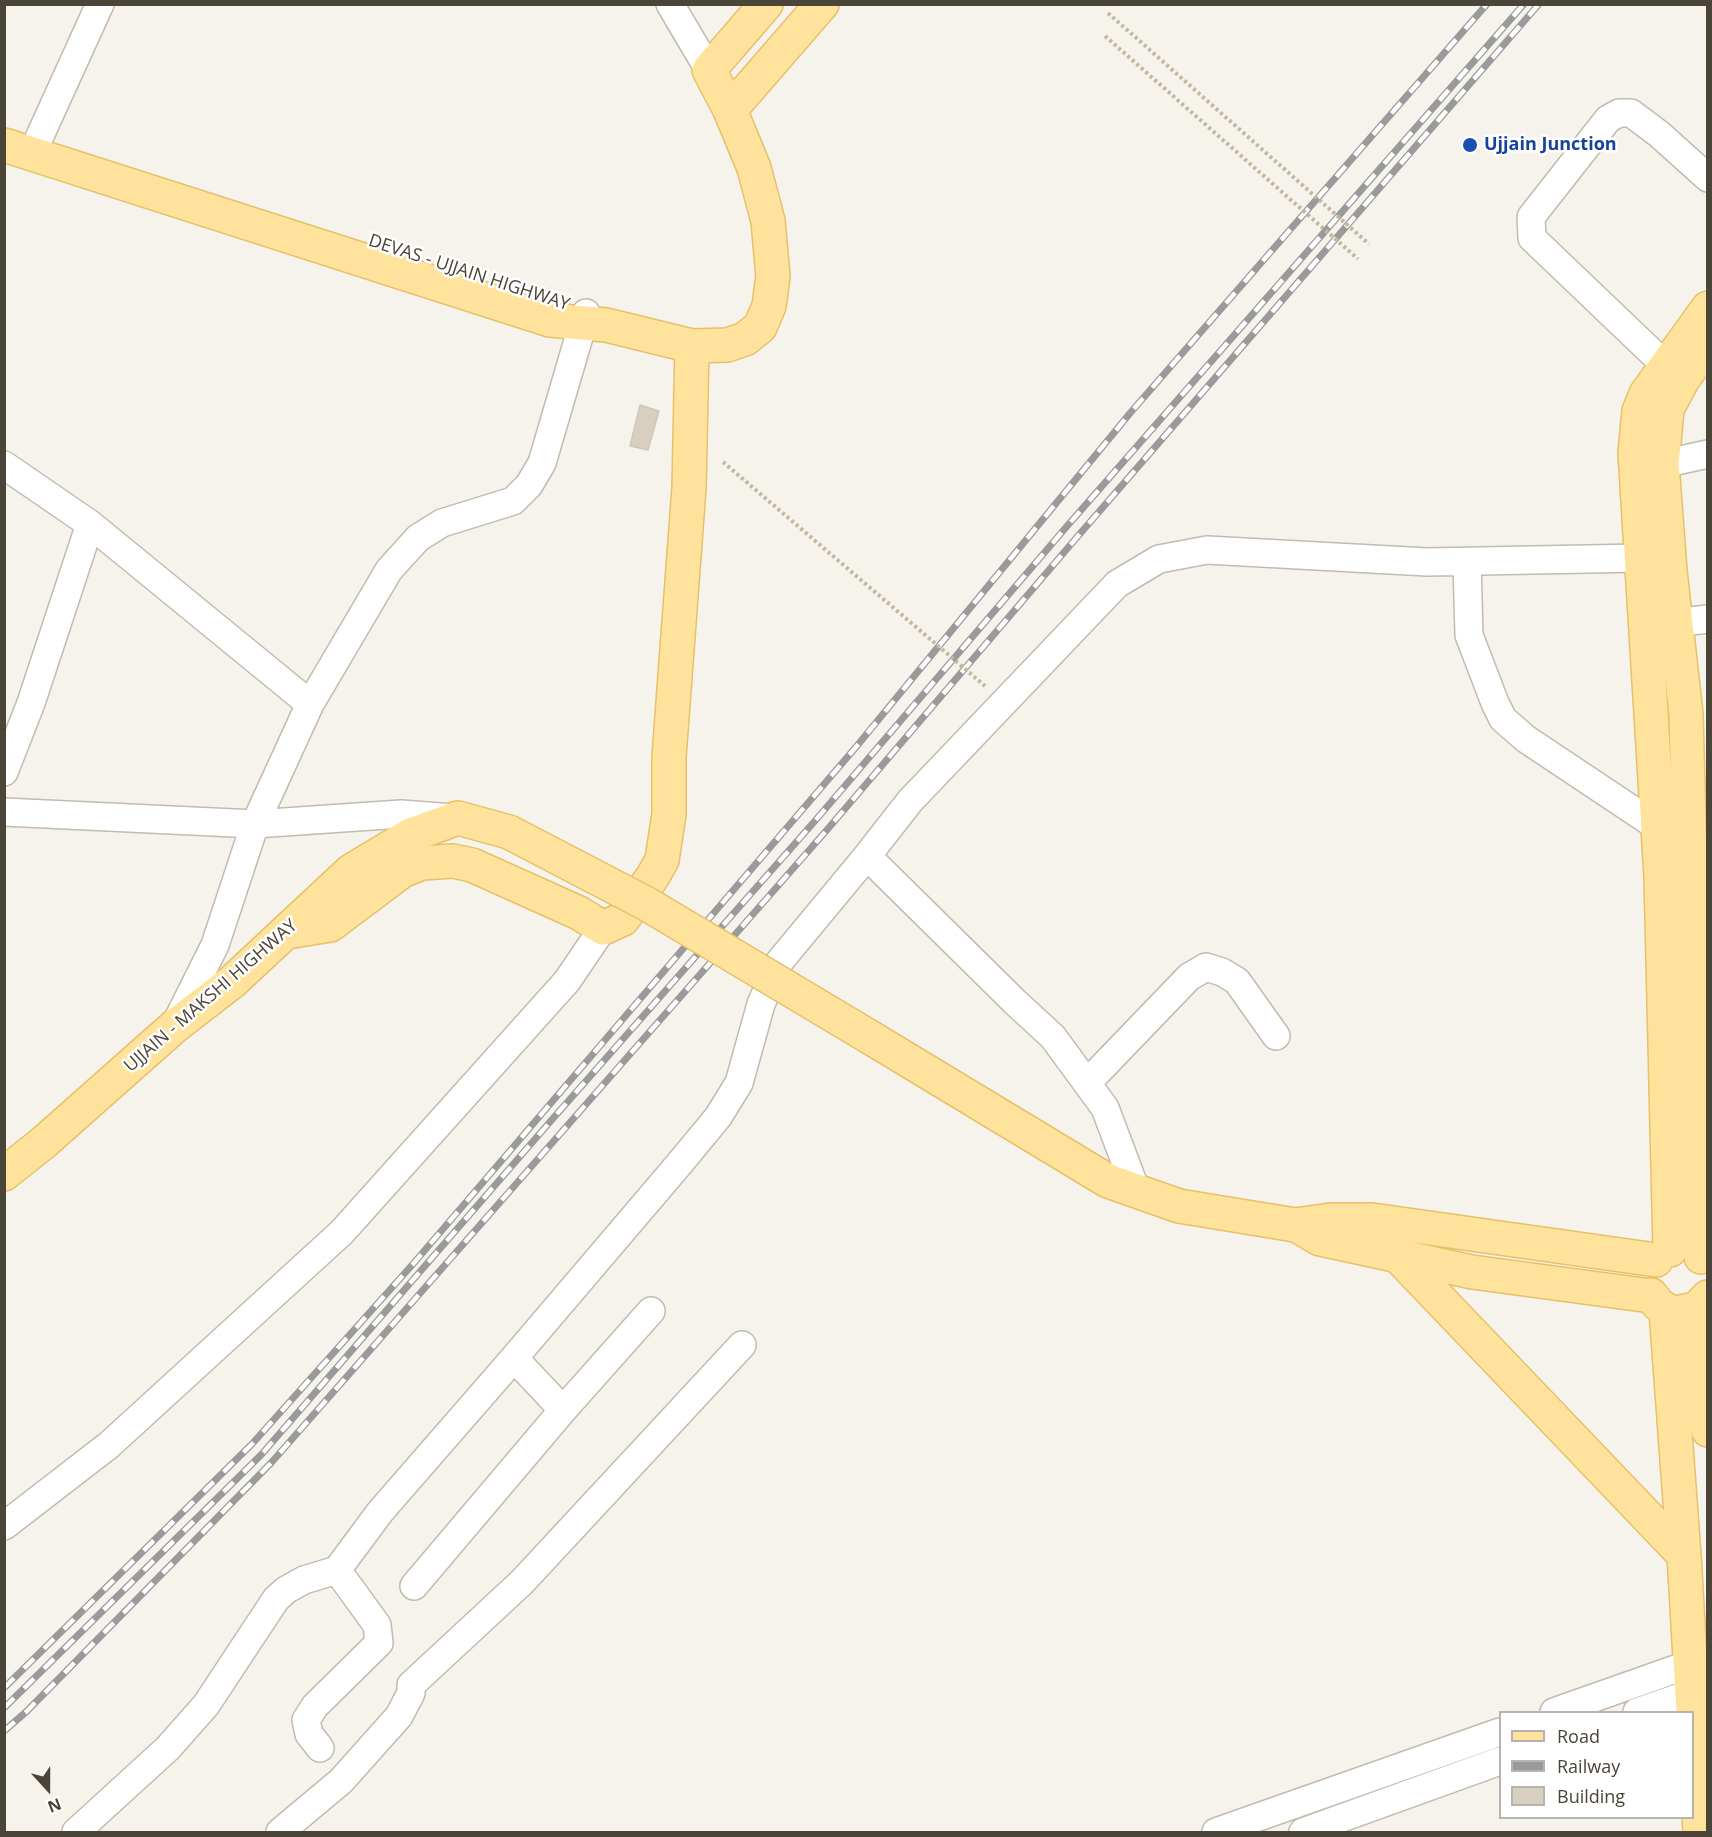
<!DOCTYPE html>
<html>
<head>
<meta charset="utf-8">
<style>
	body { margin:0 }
	#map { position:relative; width:1712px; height:1837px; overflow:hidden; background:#f6f3ec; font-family:"Open Sans",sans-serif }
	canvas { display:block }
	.frame { position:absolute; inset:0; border:6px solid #4b4439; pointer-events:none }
	.legend { position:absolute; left:1499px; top:1711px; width:195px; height:108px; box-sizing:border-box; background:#fff; border:2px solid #b7b4b0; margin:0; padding:8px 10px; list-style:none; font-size:18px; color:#4b4439 }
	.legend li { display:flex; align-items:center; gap:12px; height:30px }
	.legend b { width:30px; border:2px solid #b7b4b0 }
	.north { position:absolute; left:18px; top:1759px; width:60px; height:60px; -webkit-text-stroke:4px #fff; paint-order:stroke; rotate:159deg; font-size:16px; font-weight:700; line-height:24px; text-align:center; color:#4b4439 }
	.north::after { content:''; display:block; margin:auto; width:21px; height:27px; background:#4b4439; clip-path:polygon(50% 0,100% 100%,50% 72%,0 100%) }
</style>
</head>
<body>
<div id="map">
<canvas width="1712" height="1837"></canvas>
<div class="frame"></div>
<ul class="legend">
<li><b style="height:8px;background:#ffe39c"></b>Road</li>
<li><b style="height:8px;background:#9a9a9a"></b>Railway</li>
<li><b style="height:16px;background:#d8cfc1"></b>Building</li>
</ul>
<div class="north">N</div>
</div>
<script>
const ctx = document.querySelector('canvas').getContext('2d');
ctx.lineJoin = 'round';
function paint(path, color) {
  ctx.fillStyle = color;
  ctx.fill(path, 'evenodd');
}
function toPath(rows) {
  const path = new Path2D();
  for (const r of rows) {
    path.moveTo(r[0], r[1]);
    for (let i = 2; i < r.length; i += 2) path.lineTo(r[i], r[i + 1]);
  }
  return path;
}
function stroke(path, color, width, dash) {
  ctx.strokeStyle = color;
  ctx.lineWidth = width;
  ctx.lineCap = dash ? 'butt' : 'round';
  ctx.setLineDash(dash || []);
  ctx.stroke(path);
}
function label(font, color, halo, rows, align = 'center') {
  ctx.font = font + ' "Open Sans",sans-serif';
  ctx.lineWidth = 5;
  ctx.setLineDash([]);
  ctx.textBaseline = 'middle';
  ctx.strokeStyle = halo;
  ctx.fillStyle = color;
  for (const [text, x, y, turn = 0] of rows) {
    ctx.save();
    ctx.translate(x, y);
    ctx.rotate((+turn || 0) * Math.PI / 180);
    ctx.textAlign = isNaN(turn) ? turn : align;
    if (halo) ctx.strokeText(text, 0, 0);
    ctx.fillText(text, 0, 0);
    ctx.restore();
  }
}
const building = toPath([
	[640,405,659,411,648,450,630,446,640,405]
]);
const minor = toPath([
	[670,4,709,70],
	[39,138,100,4],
	[1682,378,1665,365,1532,238,1531,217,1608,119,1619,113,1631,113,1659,134,1708,178],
	[1662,464,1708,454],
	[4,465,90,524,310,704],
	[1467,562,1469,635,1495,703,1503,719,1526,739,1658,827],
	[1656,625,1708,619],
	[4,772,31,703,90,524],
	[4,812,255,824,401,814,453,818],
	[867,856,1015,1002,1053,1037,1105,1108,1137,1193],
	[175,1025,215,945,255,824,310,704,389,570,418,538,442,523,513,501,529,485,542,463,586,313],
	[1088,1082,1189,977,1206,967,1222,972,1237,981,1276,1036],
	[563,1410,651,1311],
	[4,1526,109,1445,342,1232,567,981,603,928],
	[414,1586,563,1410,514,1358],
	[1554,1712,1690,1664],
	[1637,1712,1692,1693],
	[320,1748,309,1734,306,1720,315,1706,379,1643,377,1625,337,1570],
	[76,1832,168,1748,206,1705,276,1599,286,1590,304,1580,337,1570,380,1512,514,1358,680,1163,718,1117,739,1083,761,1004,780,961,867,856,910,801,1117,584,1159,559,1207,550,1427,562,1641,558],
	[280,1832,341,1781,399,1716,411,1693,411,1685,522,1582,742,1345],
	[1216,1832,1500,1732],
	[1303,1832,1500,1761]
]);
const major = toPath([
	[730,110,822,4],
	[4,145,550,320,606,325,692,346,727,345,745,339,760,327,769,306,773,276,768,221,754,168,730,110,709,70,766,4],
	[287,932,330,925,402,871,422,863,453,861,472,865,579,913,603,928,623,919,653,876,662,860,669,814,669,757,689,488,692,346],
	[873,1039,1108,1181,1179,1206,1295,1225,1331,1220,1372,1220,1656,1260],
	[4,1174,43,1143,175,1026,232,982,351,871,411,835,458,818,509,832],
	[1296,1225,1320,1239,1472,1272,1651,1296],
	[1670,1250,1661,877,1635,453,1639,411,1646,394,1708,308],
	[1701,1257,1686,714,1670,571,1662,464,1667,409,1683,379,1706,347],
	[1400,1258,1684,1555],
	[1651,1295,1658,1304,1666,1310,1676,1313,1696,1309,1708,1297],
	[1696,1309,1708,1430],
	[1666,1310,1684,1555,1700,1832]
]);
const rail = toPath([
	[4,1688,252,1444,413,1264,856,747,1131,412,1487,4],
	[4,1708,261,1455,549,1123,814,822,1068,525,1524,4],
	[4,1731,26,1712,271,1463,826,831,1078,536,1539,4]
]);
const pathBridge = toPath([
	[1108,13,1369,244],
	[1105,36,1358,259],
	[723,462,985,686]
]);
const majorBridge = toPath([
	[509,832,647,904,873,1039]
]);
const markers = [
	[1470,145,8,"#1a4fb4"]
];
const transitNames = [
	["Ujjain Junction",1484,145]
];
const streetNames = [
	["DEVAS - UJJAIN HIGHWAY",469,273,18],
	["UJJAIN - MAKSHI HIGHWAY",211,996,-41]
];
paint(building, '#d8cfc1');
stroke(building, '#d3c7b4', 1.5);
stroke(minor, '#c2bbae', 30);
stroke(major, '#e6c16a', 36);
stroke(minor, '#fff', 27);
stroke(major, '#ffe39c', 33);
stroke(rail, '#9a9a9a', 7);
stroke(rail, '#fff', 4.5, [14]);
stroke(majorBridge, '#e6c16a', 36, []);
stroke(pathBridge, '#c4b79f', 4, [3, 3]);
stroke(majorBridge, '#ffe39c', 33);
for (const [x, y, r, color] of markers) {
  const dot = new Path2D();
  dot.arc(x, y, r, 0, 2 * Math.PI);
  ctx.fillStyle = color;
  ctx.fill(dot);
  stroke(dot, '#fff', 2);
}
label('bold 18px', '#164399', '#fff', transitNames, 'left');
label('18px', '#4b4439', '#fff', streetNames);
</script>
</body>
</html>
